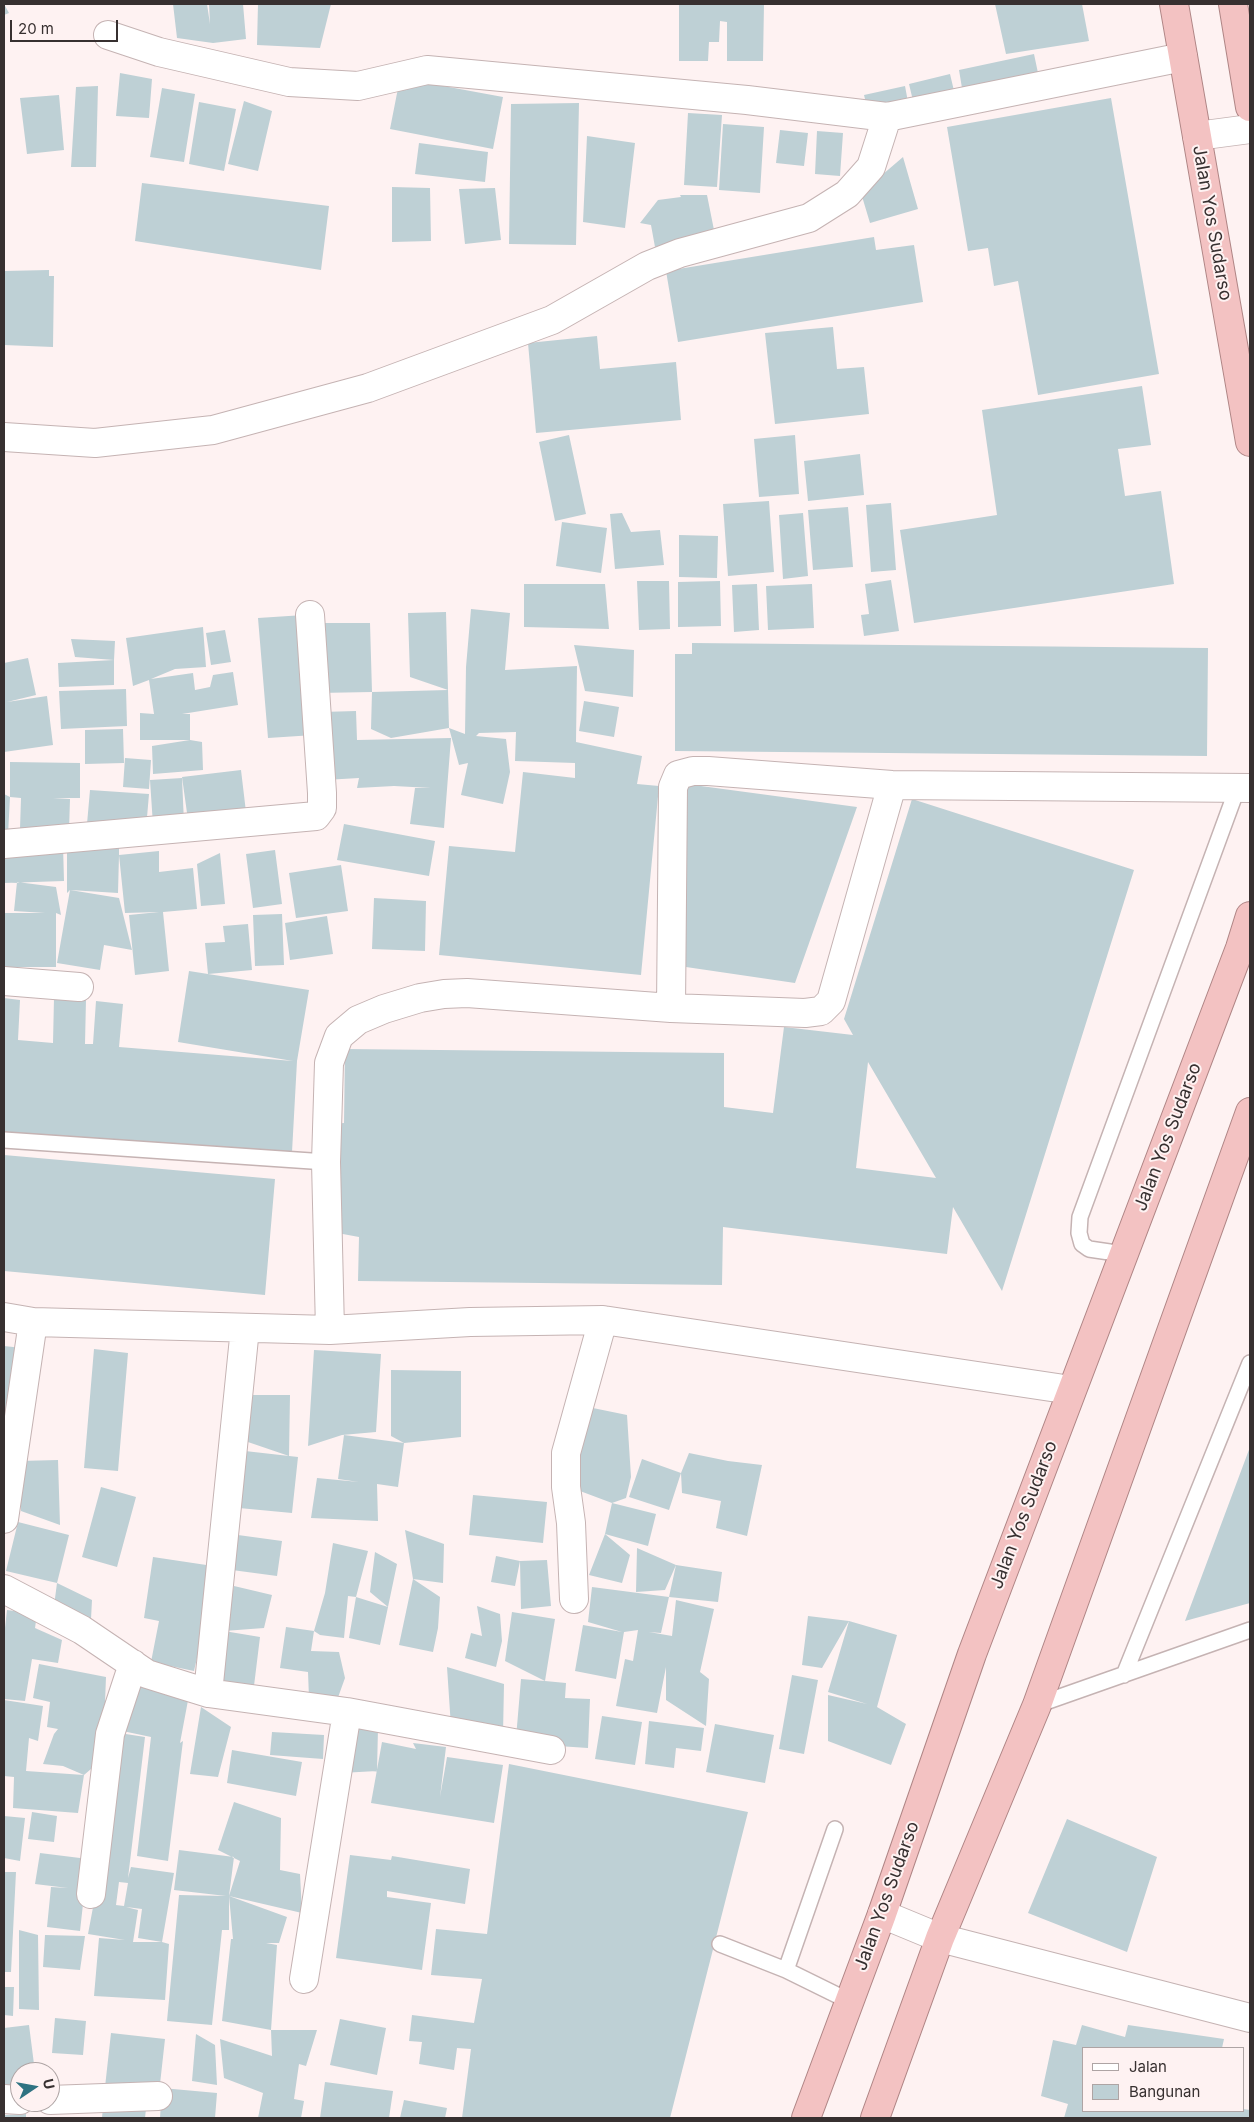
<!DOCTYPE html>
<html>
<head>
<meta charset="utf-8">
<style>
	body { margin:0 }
	#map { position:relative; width:1254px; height:2122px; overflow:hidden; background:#fef2f2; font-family:Inter,sans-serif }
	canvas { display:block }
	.frame { position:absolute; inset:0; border:5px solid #373030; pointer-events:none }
	.legend { position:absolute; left:1082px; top:2047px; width:162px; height:65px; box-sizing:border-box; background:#fef2f2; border:1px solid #aea4a4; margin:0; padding:6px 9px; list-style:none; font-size:15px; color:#373030 }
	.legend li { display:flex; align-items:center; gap:10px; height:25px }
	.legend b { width:25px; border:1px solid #aea4a4 }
	.north { position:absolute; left:10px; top:2062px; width:50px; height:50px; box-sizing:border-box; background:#fef2f2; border:1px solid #aea4a4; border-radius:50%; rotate:78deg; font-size:14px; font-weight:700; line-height:20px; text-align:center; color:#373030 }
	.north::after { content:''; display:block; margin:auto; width:18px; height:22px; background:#2e7382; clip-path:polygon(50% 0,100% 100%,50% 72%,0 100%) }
	.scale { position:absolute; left:10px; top:20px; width:108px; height:22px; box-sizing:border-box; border:2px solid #373030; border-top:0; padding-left:6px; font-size:15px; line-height:18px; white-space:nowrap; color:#373030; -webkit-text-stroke:4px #fef2f2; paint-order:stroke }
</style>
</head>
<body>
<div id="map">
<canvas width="1254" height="2122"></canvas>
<div class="frame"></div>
<ul class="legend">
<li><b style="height:6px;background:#fff"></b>Jalan</li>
<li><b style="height:14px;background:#bed0d5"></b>Bangunan</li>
</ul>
<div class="north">U</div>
<div class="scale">20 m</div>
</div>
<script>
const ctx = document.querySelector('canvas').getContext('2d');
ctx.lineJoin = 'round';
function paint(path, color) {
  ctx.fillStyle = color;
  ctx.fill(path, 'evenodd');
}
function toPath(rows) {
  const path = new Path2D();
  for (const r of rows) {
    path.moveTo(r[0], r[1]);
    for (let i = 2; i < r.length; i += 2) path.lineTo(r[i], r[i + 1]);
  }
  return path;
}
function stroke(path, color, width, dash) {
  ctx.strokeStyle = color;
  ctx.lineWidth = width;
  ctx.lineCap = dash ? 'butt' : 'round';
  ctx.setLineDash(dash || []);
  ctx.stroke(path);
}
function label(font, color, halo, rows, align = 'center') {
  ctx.font = font + ' Inter,sans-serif';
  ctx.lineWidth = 4;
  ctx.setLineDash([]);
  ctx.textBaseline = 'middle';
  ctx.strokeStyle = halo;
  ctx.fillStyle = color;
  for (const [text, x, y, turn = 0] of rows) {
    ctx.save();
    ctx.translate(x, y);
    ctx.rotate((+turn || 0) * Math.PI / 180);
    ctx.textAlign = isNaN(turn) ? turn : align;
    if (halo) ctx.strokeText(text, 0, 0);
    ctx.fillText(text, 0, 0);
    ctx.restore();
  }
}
const building = toPath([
	[4,4,9,13,4,15],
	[173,4,207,4,210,24,209,4,243,4,246,39,213,43,177,38],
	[258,4,331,4,320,48,257,45],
	[679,4,764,4,763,61,727,61,727,22,720,21,719,42,709,42,708,61,679,61],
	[995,4,1082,4,1089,41,1006,54],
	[1034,54,1038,73,962,88,959,70],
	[120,73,152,79,149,118,116,116],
	[950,74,955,95,914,105,909,84],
	[400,78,503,97,493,149,390,129],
	[98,86,96,167,71,167,76,87],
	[905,86,908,102,868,111,864,95],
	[162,88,195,94,184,162,150,157],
	[59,95,64,150,27,154,20,98],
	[1111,98,1159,374,1038,395,1018,281,994,286,988,248,968,251,947,127],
	[244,101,272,111,258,171,228,164],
	[199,102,236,109,224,171,189,164],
	[579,103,576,245,509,244,511,104],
	[688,113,722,115,717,187,684,185],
	[723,124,764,127,760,193,719,190],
	[780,130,808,133,804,166,776,163],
	[817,131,843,133,840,176,815,174],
	[587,136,635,143,625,228,583,222],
	[419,143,488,152,485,182,415,174],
	[903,157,918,209,870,223,861,193],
	[142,183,329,206,321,270,135,241],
	[392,187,430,188,431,241,392,242],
	[495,188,501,240,465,244,459,189],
	[680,195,707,195,715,235,655,247,651,225,640,223,658,200,681,197],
	[874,237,876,250,914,245,923,302,678,342,666,271],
	[49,270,49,276,54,276,53,347,4,345,4,271],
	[833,327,837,369,864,367,869,414,775,424,765,333],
	[597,336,600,369,676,362,681,420,536,433,528,343],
	[1142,386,1151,445,1118,449,1125,496,1161,491,1174,584,914,623,900,530,997,515,982,410],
	[569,435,586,514,555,521,539,442],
	[795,435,799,494,759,497,754,439],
	[860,454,864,495,808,501,804,461],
	[769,501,774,572,728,576,723,504],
	[891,503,896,570,871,572,866,505],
	[848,507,853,567,813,570,808,510],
	[622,513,631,532,660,530,664,565,615,569,610,514],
	[803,513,808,576,783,579,779,515],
	[562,522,607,528,601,573,556,566],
	[679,535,718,536,717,578,679,577],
	[891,580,899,631,864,636,861,615,869,614,865,584],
	[637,581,669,581,670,629,639,630],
	[720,581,721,626,678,627,678,582],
	[524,584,605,584,609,629,524,627],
	[757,584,759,630,734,632,732,585],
	[812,584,814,628,768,630,766,586],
	[471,609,510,613,505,670,577,666,576,742,642,756,637,784,659,786,641,975,439,955,449,846,515,852,523,772,575,778,575,763,515,761,516,732,479,733,476,736,506,739,510,772,503,804,461,795,468,763,459,765,449,728,465,734,466,667],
	[446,612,448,690,410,677,408,613],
	[304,615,314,735,268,738,258,618],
	[316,623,370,623,372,692,318,693],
	[203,627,206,667,175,669,151,679,193,673,195,690,210,687,213,675,233,672,238,705,182,714,190,714,190,740,140,740,140,713,154,714,149,680,133,686,126,638],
	[225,630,231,662,211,665,206,633],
	[71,639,115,641,114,660,75,657],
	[692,643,1208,648,1207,756,675,751,675,654,692,654],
	[574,645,634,650,633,697,585,691],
	[28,658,36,695,7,702,47,696,53,745,4,752,4,663],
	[114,660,114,685,59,687,58,663],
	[126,689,127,726,61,729,59,691],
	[448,690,449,728,391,738,371,729,372,692],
	[584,701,619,707,614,737,579,731],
	[356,711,357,740,451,738,444,828,410,824,415,788,431,788,394,786,357,788,359,778,325,780,322,712],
	[123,729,124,763,85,764,85,730],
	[190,740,202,742,203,770,153,774,152,746],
	[125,758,151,760,149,789,123,787],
	[10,762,80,763,80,798,53,798,70,799,69,831,20,829,21,798,10,797],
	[241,770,246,812,188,820,182,777],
	[182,778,184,823,153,825,150,780],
	[686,784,857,807,795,983,686,967],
	[90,790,149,794,146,829,87,824],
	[4,794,10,797,8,835,4,836],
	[912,799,1134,870,1002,1291,953,1207,947,1254,723,1227,722,1285,358,1281,359,1237,332,1232,329,1124,344,1123,345,1049,724,1053,724,1107,773,1113,784,1027,853,1035,844,1019],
	[868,1062,936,1178,856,1168],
	[344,824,435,841,429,876,337,860],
	[63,845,64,881,4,883,4,847],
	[67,847,119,847,119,855,159,851,159,872,193,868,197,909,163,912,169,971,135,975,129,915,159,912,125,913,119,855,118,893,70,890,119,898,132,950,104,945,100,970,57,963,70,890,67,893],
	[275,850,282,904,253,908,246,854],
	[220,853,225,904,201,906,197,864],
	[341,865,348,911,296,918,289,873],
	[17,882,56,887,61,915,56,913,56,967,4,967,4,913,45,913,14,911],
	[374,898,426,901,425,951,372,949],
	[282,914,284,965,255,966,253,915],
	[327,916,333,954,290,960,285,923],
	[248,924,252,970,208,974,309,990,297,1061,292,1152,4,1133,4,998,20,1000,18,1040,53,1043,54,998,86,999,85,1044,93,1044,96,1001,123,1004,119,1047,293,1061,178,1042,189,971,208,974,205,943,225,942,223,926],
	[4,1155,275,1179,265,1295,4,1271],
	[4,1346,22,1348,15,1420,4,1418],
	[94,1349,128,1353,118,1471,84,1468],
	[314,1350,381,1354,376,1432,342,1435,308,1446],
	[391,1370,461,1371,461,1437,404,1443,398,1487,377,1484,378,1521,311,1518,317,1478,359,1482,338,1479,344,1435,404,1443,391,1436],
	[246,1395,290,1395,289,1456,245,1441],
	[588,1407,627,1415,631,1477,626,1498,612,1503,572,1488],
	[1250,1447,1250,1603,1185,1621],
	[245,1451,298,1457,292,1513,239,1508],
	[689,1453,728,1461,762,1465,747,1536,716,1528,721,1501,682,1493,681,1473],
	[642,1459,681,1473,669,1510,629,1497],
	[58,1460,60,1525,21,1511,19,1461],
	[101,1487,136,1497,117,1567,82,1557],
	[473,1495,547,1502,543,1543,469,1535],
	[612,1503,656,1514,648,1546,605,1534],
	[18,1522,69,1535,57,1583,6,1571],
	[405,1530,444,1544,443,1583,413,1579],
	[605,1534,630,1555,622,1583,589,1575],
	[238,1535,282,1541,277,1576,232,1570],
	[333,1543,368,1551,356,1597,348,1596,344,1638,320,1635,314,1631,311,1651,339,1652,345,1678,336,1703,309,1698,308,1672,280,1668,286,1627,314,1631,325,1593],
	[637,1548,676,1565,722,1572,718,1602,669,1597,661,1633,649,1632,672,1636,676,1600,714,1609,700,1672,709,1679,706,1726,666,1700,666,1667,657,1713,616,1706,625,1659,633,1661,638,1630,624,1632,616,1679,575,1671,583,1625,622,1632,588,1622,592,1587,669,1597,676,1565,665,1590,636,1592],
	[375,1552,397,1564,388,1607,380,1645,349,1638,356,1597,388,1607,370,1592],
	[496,1556,520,1561,547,1560,551,1606,521,1609,520,1561,515,1586,491,1582],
	[153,1557,213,1566,204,1627,194,1671,151,1662,159,1621,144,1618],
	[413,1579,440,1597,438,1628,433,1652,399,1645],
	[57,1583,92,1600,91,1619,54,1606],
	[234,1586,272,1595,264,1628,224,1631,260,1637,253,1694,218,1678,224,1631],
	[477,1606,500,1614,502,1641,496,1667,465,1658,471,1633,482,1636],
	[7,1610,37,1614,35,1628,62,1640,58,1663,32,1659,25,1701,4,1699,4,1637],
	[512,1612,555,1619,545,1681,566,1683,565,1698,590,1699,588,1748,558,1746,516,1738,521,1679,545,1681,505,1661],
	[808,1616,849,1621,897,1635,877,1707,906,1724,891,1765,828,1741,828,1695,867,1704,828,1692,849,1621,822,1668,802,1665],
	[39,1664,106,1677,104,1728,99,1736,91,1769,84,1775,63,1766,43,1764,54,1734,58,1729,47,1727,50,1702,33,1698],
	[447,1667,504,1684,503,1734,451,1727],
	[792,1675,818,1680,804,1754,779,1749],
	[128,1683,189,1695,180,1743,183,1741,168,1861,137,1856,151,1737,113,1729],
	[4,1700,43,1706,38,1741,29,1738,26,1771,84,1775,78,1813,13,1808,14,1777,4,1776],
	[201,1707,231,1727,218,1777,190,1774],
	[602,1716,642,1722,635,1765,595,1759],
	[649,1721,704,1728,701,1751,676,1748,674,1768,645,1764],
	[346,1722,378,1728,377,1771,341,1773],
	[715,1724,774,1735,765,1783,706,1772],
	[113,1732,145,1737,128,1878,131,1867,174,1873,162,1942,169,1944,165,2000,94,1996,99,1938,125,1940,88,1934,94,1902],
	[119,1882,128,1883,124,1906,116,1905],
	[126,1907,142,1909,138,1938,162,1942,133,1942,138,1910],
	[272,1732,324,1735,323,1759,270,1755],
	[382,1742,416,1749,413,1743,446,1747,440,1797,447,1757,503,1765,494,1823,371,1803],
	[232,1750,302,1762,296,1796,227,1783],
	[509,1764,748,1812,670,2118,462,2118,471,2049,457,2048,454,2070,419,2064,422,2042,409,2041,412,2015,474,2023,482,1979,431,1975,436,1929,487,1934],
	[234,1802,281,1818,280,1870,300,1874,302,1913,229,1896,240,1861,218,1850],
	[32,1812,57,1816,54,1842,28,1839],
	[4,1816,25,1818,20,1861,4,1858],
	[1067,1819,1157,1857,1127,1952,1028,1913],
	[179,1850,234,1857,229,1896,287,1917,279,1943,266,1943,277,1945,271,2030,222,2021,231,1939,233,1939,229,1896,229,1930,222,1930,212,2025,167,2021,179,1895,226,1896,174,1890],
	[40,1853,88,1859,80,1931,47,1927,51,1887,68,1888,35,1884],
	[350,1855,391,1860,392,1856,470,1869,465,1904,387,1891,387,1897,431,1903,422,1970,336,1958],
	[4,1872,16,1872,11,1972,4,1972],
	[19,1930,38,1935,39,2010,19,2009],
	[45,1935,85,1936,80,1970,43,1967],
	[4,1987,14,1987,13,2016,4,2015],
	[55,2018,86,2021,83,2055,52,2053],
	[340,2019,386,2028,377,2075,330,2065],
	[29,2025,35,2072,20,2072,20,2089,4,2091,4,2028],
	[1082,2025,1125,2037,1128,2025,1224,2039,1222,2048,1083,2048,1083,2111,1243,2109,1250,2110,1250,2118,1064,2118,1068,2104,1041,2096,1053,2040,1076,2045],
	[271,2030,317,2030,306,2066,299,2064,294,2099,304,2101,301,2118,258,2118,263,2093,224,2078,220,2039,272,2056],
	[111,2033,165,2039,159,2093,105,2087],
	[196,2034,215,2045,217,2085,192,2081],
	[325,2082,393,2091,389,2118,320,2118],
	[162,2088,217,2093,215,2118,160,2118],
	[404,2100,447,2108,445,2118,400,2118],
	[103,2106,146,2109,145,2118,102,2118],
	[26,2114,26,2118,4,2118,4,2115]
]);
const service = toPath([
	[4,1140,326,1162],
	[1123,1254,1089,1249,1082,1244,1079,1233,1080,1217,1237,789],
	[1124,1675,1250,1363],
	[1037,1705,1250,1630],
	[720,1944,786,1970,849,2001],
	[786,1970,835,1829]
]);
const minor = toPath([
	[108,35,159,52,289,82,358,86,427,70,747,100,887,117,1183,57],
	[1197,136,1250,129],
	[4,437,95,443,213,430,368,388,552,320,647,266,680,253,809,218,847,194,871,167,887,117],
	[4,844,316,816,322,808,322,793,310,615],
	[4,981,79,987],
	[671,1008,805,1013,821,1011,831,1001,892,785],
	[4,1317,33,1322,330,1330,470,1322,603,1320,1071,1390],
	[330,1330,326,1162,329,1063,339,1036,358,1020,384,1009,420,998,444,994,467,993,671,1008,673,787,678,775,693,771,708,771,892,785,1250,788],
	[4,1519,33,1322],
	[4,1589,82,1630,147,1674,208,1693,347,1712,551,1750],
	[574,1599,571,1523,566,1487,566,1453,603,1320],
	[208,1693,245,1328],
	[91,1894,110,1734,133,1664],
	[882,1914,940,1938,1250,2018],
	[304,1979,347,1712],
	[4,2099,20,2100],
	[50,2100,158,2096]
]);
const trunk = toPath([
	[1174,4,1250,442],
	[1233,4,1250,107],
	[806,2118,882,1914,972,1654,1240,948,1250,916],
	[875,2118,940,1938,1037,1705,1250,1112]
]);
const streetNames = [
	["Jalan Yos Sudarso",1212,223,80],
	["Jalan Yos Sudarso",1168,1137,-69],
	["Jalan Yos Sudarso",1024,1515,-69],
	["Jalan Yos Sudarso",887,1896,-70]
];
paint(building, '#bed0d5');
stroke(service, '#c5b3b3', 18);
stroke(minor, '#c5b3b3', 30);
stroke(trunk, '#af8585', 30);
stroke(service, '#fff', 15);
stroke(minor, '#fff', 28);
stroke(trunk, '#f3c2c2', 28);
label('18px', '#373030', '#fef2f2', streetNames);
</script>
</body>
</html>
